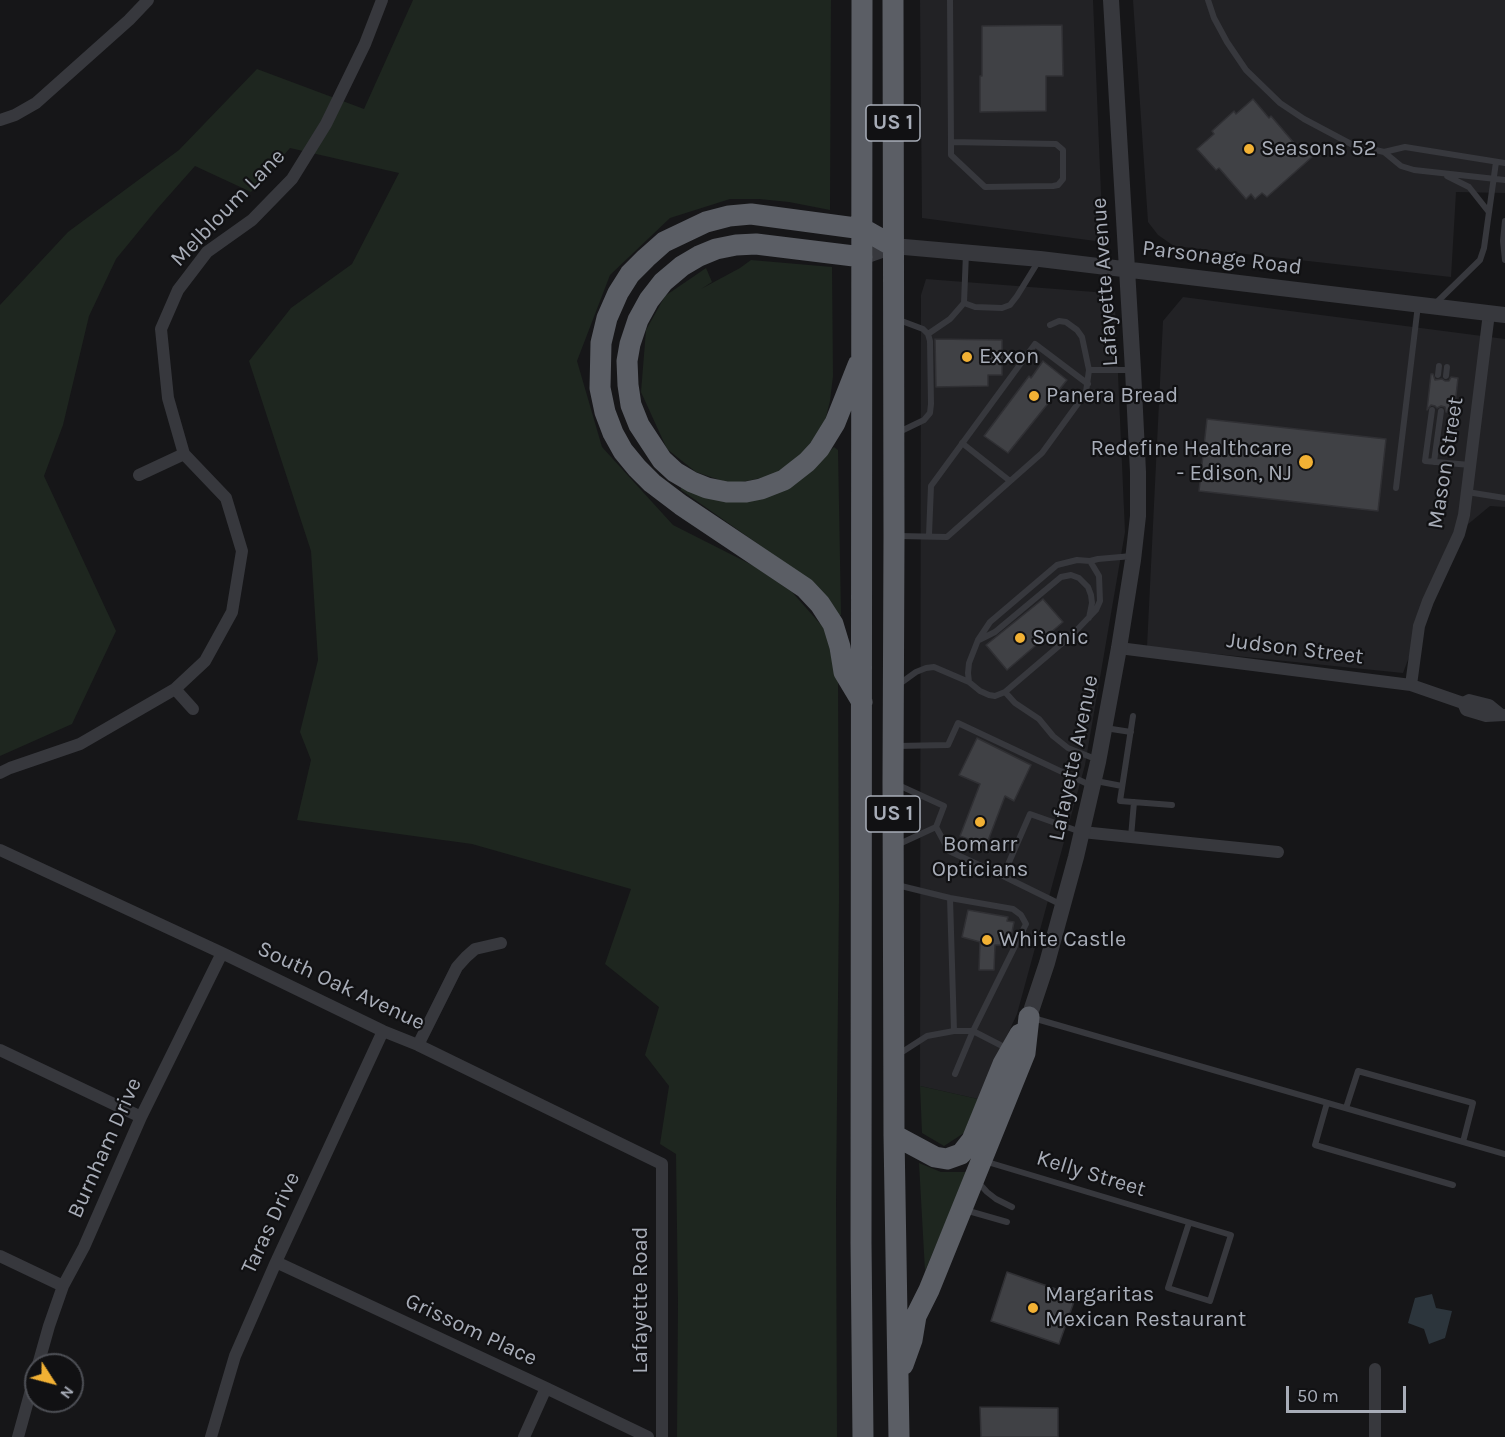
<!DOCTYPE html>
<html>
<head>
<meta charset="utf-8">
<style>
	body { margin:0 }
	#map { position:relative; width:1505px; height:1437px; overflow:hidden; background:#161618; font-family:Karla,sans-serif }
	canvas { display:block }
	.north { position:absolute; left:24px; top:1353px; width:60px; height:60px; box-sizing:border-box; background:#111113; border:2px solid #4d4f55; border-radius:50%; rotate:126deg; font-size:16px; font-weight:700; line-height:24px; text-align:center; color:#a8adb8 }
	.north::after { content:''; display:block; margin:auto; width:21px; height:27px; background:#f2b134; clip-path:polygon(50% 0,100% 100%,50% 72%,0 100%) }
	.scale { position:absolute; left:1286px; top:1386px; width:120px; height:27px; box-sizing:border-box; border:3px solid #a8adb8; border-top:0; padding-left:8px; font-size:18px; line-height:21px; white-space:nowrap; color:#a8adb8; -webkit-text-stroke:4px #111113; paint-order:stroke }
</style>
</head>
<body>
<div id="map">
<canvas width="1505" height="1437"></canvas>
<div class="north">N</div>
<div class="scale">50 m</div>
</div>
<script>
const ctx = document.querySelector('canvas').getContext('2d');
ctx.lineJoin = 'round';
function paint(path, color) {
  ctx.fillStyle = color;
  ctx.fill(path, 'evenodd');
}
function toPath(rows) {
  const path = new Path2D();
  for (const r of rows) {
    path.moveTo(r[0], r[1]);
    for (let i = 2; i < r.length; i += 2) path.lineTo(r[i], r[i + 1]);
  }
  return path;
}
function stroke(path, color, width, dash) {
  ctx.strokeStyle = color;
  ctx.lineWidth = width;
  ctx.lineCap = dash ? 'butt' : 'round';
  ctx.setLineDash(dash || []);
  ctx.stroke(path);
}
function label(font, color, halo, rows, align = 'center') {
  ctx.font = font + ' Karla,sans-serif';
  ctx.lineWidth = 4.5;
  ctx.setLineDash([]);
  ctx.textBaseline = 'middle';
  ctx.strokeStyle = halo;
  ctx.fillStyle = color;
  for (const [text, x, y, turn = 0] of rows) {
    ctx.save();
    ctx.translate(x, y);
    ctx.rotate((+turn || 0) * Math.PI / 180);
    ctx.textAlign = isNaN(turn) ? turn : align;
    if (halo) ctx.strokeText(text, 0, 0);
    ctx.fillText(text, 0, 0);
    ctx.restore();
  }
}
const built = toPath([
	[920,0,1093,0,1103,242,922,218],
	[1133,0,1505,0,1505,193,1456,192,1451,277,1174,246,1158,235,1148,222],
	[926,279,1095,292,1115,307,1125,532,1085,765,1017,1014,978,1099,920,1086,921,295],
	[1183,297,1505,339,1505,507,1490,506,1455,535,1403,673,1147,647,1163,321]
]);
const green = toPath([
	[413,0,831,0,830,210,789,202,759,199,730,199,670,218,610,275,577,361,602,447,673,525,754,566,792,592,830,635,838,676,839,897,836,1201,837,1437,677,1437,678,1302,676,1154,660,1144,669,1086,645,1055,659,1007,605,964,631,889,472,844,297,820,311,760,300,732,318,660,311,551,249,361,291,308,352,264,399,173,290,148,251,192,195,166,157,209,116,259,89,316,63,425,44,476,116,631,72,724,0,756,0,305,68,232,179,150,257,69,364,109],
	[751,260,832,267,833,376,830,401,825,421,817,435,797,459,771,476,732,484,696,472,667,449,641,392,646,330,665,296,706,268,712,282,701,289,740,268],
	[834,447,838,450,841,615,837,616,808,579,681,490,681,486,723,501,822,459],
	[920,1086,978,1099,964,1133,944,1146,922,1133],
	[919,1163,941,1172,967,1172,925,1271]
]);
const water = toPath([
	[1432,1294,1436,1308,1452,1311,1445,1338,1429,1344,1424,1329,1408,1323,1415,1298]
]);
const building = toPath([
	[1062,25,1063,76,1046,76,1046,111,980,112,980,76,982,76,982,26,1062,25],
	[1253,99,1269,118,1271,116,1300,150,1303,148,1312,157,1267,197,1262,193,1255,199,1251,194,1246,199,1219,168,1216,170,1197,149,1214,134,1212,131,1234,111,1236,114,1253,99],
	[935,339,1002,340,1002,375,988,375,988,386,936,387,935,339],
	[1043,361,1067,380,1008,453,984,436,1029,376,1031,378,1043,361],
	[1431,374,1433,374,1435,380,1442,379,1445,381,1449,381,1451,377,1458,378,1454,413,1446,412,1445,407,1441,406,1437,408,1435,406,1431,405,1427,410,1431,374],
	[1207,419,1386,439,1378,511,1199,491,1207,419],
	[1043,599,1063,622,1007,670,986,645,1043,599],
	[977,738,1031,765,1014,801,1005,796,986,846,960,836,980,784,959,775,977,738],
	[968,910,1008,917,1007,921,1014,922,1011,937,1004,937,1002,945,995,945,994,970,979,970,980,942,962,937,968,910],
	[1007,1272,1076,1296,1059,1344,991,1321,1007,1272],
	[980,1407,1058,1408,1058,1437,981,1437,980,1407]
]);
const service = toPath([
	[950,0,951,142,1056,144,1063,150,1063,179,1058,185,1053,186,985,187,951,155,951,142],
	[1208,0,1214,18,1227,42,1246,70,1280,103,1304,119,1351,144,1384,152,1401,166,1414,170,1505,180],
	[1384,152,1405,147,1505,163],
	[1447,176,1469,187,1488,211],
	[1505,221,1503,241,1505,260],
	[964,303,975,307,1002,308,1010,305,1017,296,1038,262],
	[1436,303,1480,260,1484,248,1496,162],
	[1050,325,1059,321,1066,322,1077,330,1082,337,1089,370,1133,370],
	[928,334,950,319,964,303,966,253],
	[1438,375,1439,366],
	[1446,376,1447,367],
	[1432,410,1425,461,1470,465],
	[897,433,924,420,930,413,931,404,930,341,928,334,923,329,899,320],
	[962,443,1010,481],
	[1434,462,1441,411],
	[1396,488,1418,305],
	[1467,492,1505,498],
	[929,535,931,486,1035,344,1088,384],
	[899,536,947,537,1042,453,1082,398,1086,392,1089,370],
	[1090,561,1098,559,1132,556],
	[979,640,995,632,1061,577,1071,575,1079,578,1088,587,1091,595,1092,603,1089,618],
	[898,685,916,672,926,668,934,667,969,682,980,691,989,695,995,696,1005,692,1073,634,1096,610,1100,601,1099,576,1090,561,1077,560,1057,565,990,622,978,640,969,663,968,673,969,682],
	[1005,692,1015,703,1039,719,1053,736,1068,748,1098,760],
	[1133,716,1120,801,1172,805],
	[1105,728,1131,732],
	[897,746,948,745,958,723,1092,786],
	[1096,781,1122,786],
	[896,784,944,806,936,827,897,845],
	[936,827,949,851,1003,876],
	[1131,837,1134,802],
	[897,885,950,898,1013,909,1021,915,1026,924,973,1031,955,1074],
	[950,898,954,1031],
	[1062,905,1003,876,1030,814,1081,832],
	[1033,1018,1505,1154],
	[899,1054,927,1036,954,1031,973,1031,1008,1049],
	[1327,1103,1315,1145,1453,1185],
	[1346,1108,1358,1071,1473,1103,1463,1142],
	[984,1161,1231,1235,1210,1301,1168,1288,1189,1223],
	[977,1181,987,1192,996,1199,1012,1207],
	[965,1210,1007,1222]
]);
const minor = toPath([
	[0,120,15,115,36,103,129,20,148,0],
	[139,475,184,454],
	[1119,648,1411,685,1463,703,1469,700,1489,705,1500,714],
	[1411,685,1419,626,1428,601,1459,534,1464,515,1489,313],
	[175,689,193,709],
	[1463,703,1466,710,1486,716,1504,715],
	[0,773,10,768,80,744,175,689,205,661,232,612,242,551,226,498,184,454,168,398,161,329,178,290,207,252,252,220,292,179,326,124,365,44,382,0],
	[1082,832,1278,852],
	[0,850,222,953,383,1031,418,1045,662,1164,662,1437],
	[418,1045,457,967,466,957,475,949,501,943],
	[0,1050,141,1117],
	[0,1256,63,1286],
	[276,1262,546,1388,648,1437],
	[38,1365,49,1326,63,1286,84,1247,141,1117,222,953],
	[1375,1369,1375,1437],
	[18,1437,36,1372],
	[211,1437,235,1356,276,1262,383,1031],
	[524,1437,546,1388]
]);
const tertiary = toPath([
	[862,257,893,246,1040,259,1505,315],
	[1029,1017,1047,963,1076,857,1098,762,1119,648,1133,560,1138,516,1138,472,1133,370,1111,0]
]);
const trunk = toPath([
	[862,0,861,1242,863,1437],
	[893,0,894,536,893,782,894,1135,899,1437],
	[858,365,835,423,819,449,807,462,784,480,761,489,746,492,727,492,707,488,692,482,675,472,662,460,639,425,631,405,628,385,627,361,630,344,638,320,649,300,663,282,682,266,699,256,716,249,736,245,756,244,862,257],
	[862,702,844,672,840,647,833,624,820,604,805,588,681,505,652,483,637,468,623,451,613,433,605,412,600,388,601,343,607,318,618,293,630,274,646,258,664,242,706,222,729,216,751,214,863,229,893,246],
	[894,1135,935,1157,947,1159,961,1154,972,1140,1003,1064,1020,1034],
	[903,1365,912,1340,916,1316,929,1290,1025,1053,1029,1017]
]);
const markers = [
	[1249,149,6,"#f2b134"],
	[967,357,6,"#f2b134"],
	[1034,396,6,"#f2b134"],
	[1306,462,8,"#f2b134"],
	[1020,638,6,"#f2b134"],
	[980,822,6,"#f2b134"],
	[987,940,6,"#f2b134"],
	[1033,1308,6,"#f2b134"]
];
const shields = [
	[893,123,54],
	[893,814,54]
];
const shieldNames = [
	["US 1",893,123],
	["US 1",893,814]
];
const poiNames = [
	["Seasons 52",1261,149],
	["Exxon",979,357],
	["Panera Bread",1046,396],
	["Redefine Healthcare",1292,449,"right"],
	["- Edison, NJ",1292,474,"right"],
	["Sonic",1032,638],
	["Bomarr",980,845,"center"],
	["Opticians",980,870,"center"],
	["White Castle",999,940],
	["Margaritas",1045,1295],
	["Mexican Restaurant",1045,1320]
];
const streetNames = [
	["Melbloum Lane",228,208,-46],
	["Parsonage Road",1222,258,7],
	["Lafayette Avenue",1105,282,-94],
	["Mason Street",1446,463,-81],
	["Judson Street",1295,649,7],
	["Lafayette Avenue",1074,758,-78],
	["South Oak Avenue",341,986,25],
	["Burnham Drive",105,1148,-66],
	["Kelly Street",1091,1174,17],
	["Taras Drive",271,1223,-65],
	["Lafayette Road",641,1300,-90],
	["Grissom Place",471,1330,25]
];
paint(built, '#222225');
paint(green, '#1e261f');
paint(water, '#2c353c');
paint(building, '#404145');
stroke(building, '#303034', 1.5);
stroke(service, '#37383d', 6);
stroke(minor, '#37383d', 12);
stroke(tertiary, '#37383d', 16);
stroke(trunk, '#5b5e65', 21);
for (const [x, y, r, color] of markers) {
  const dot = new Path2D();
  dot.arc(x, y, r, 0, 2 * Math.PI);
  ctx.fillStyle = color;
  ctx.fill(dot);
  stroke(dot, '#111113', 2);
}
for (const [x, y, w] of shields) {
  const box = new Path2D();
  box.roundRect(x - w / 2, y - 18, w, 36, 4.5);
  ctx.fillStyle = '#111113';
  ctx.fill(box);
  stroke(box, '#a8adb8', 1.5);
}
label('bold 21px', '#a8adb8', null, shieldNames);
label('22px', '#a8adb8', '#111113', poiNames, 'left');
label('22px', '#a8adb8', '#111113', streetNames);
</script>
</body>
</html>
